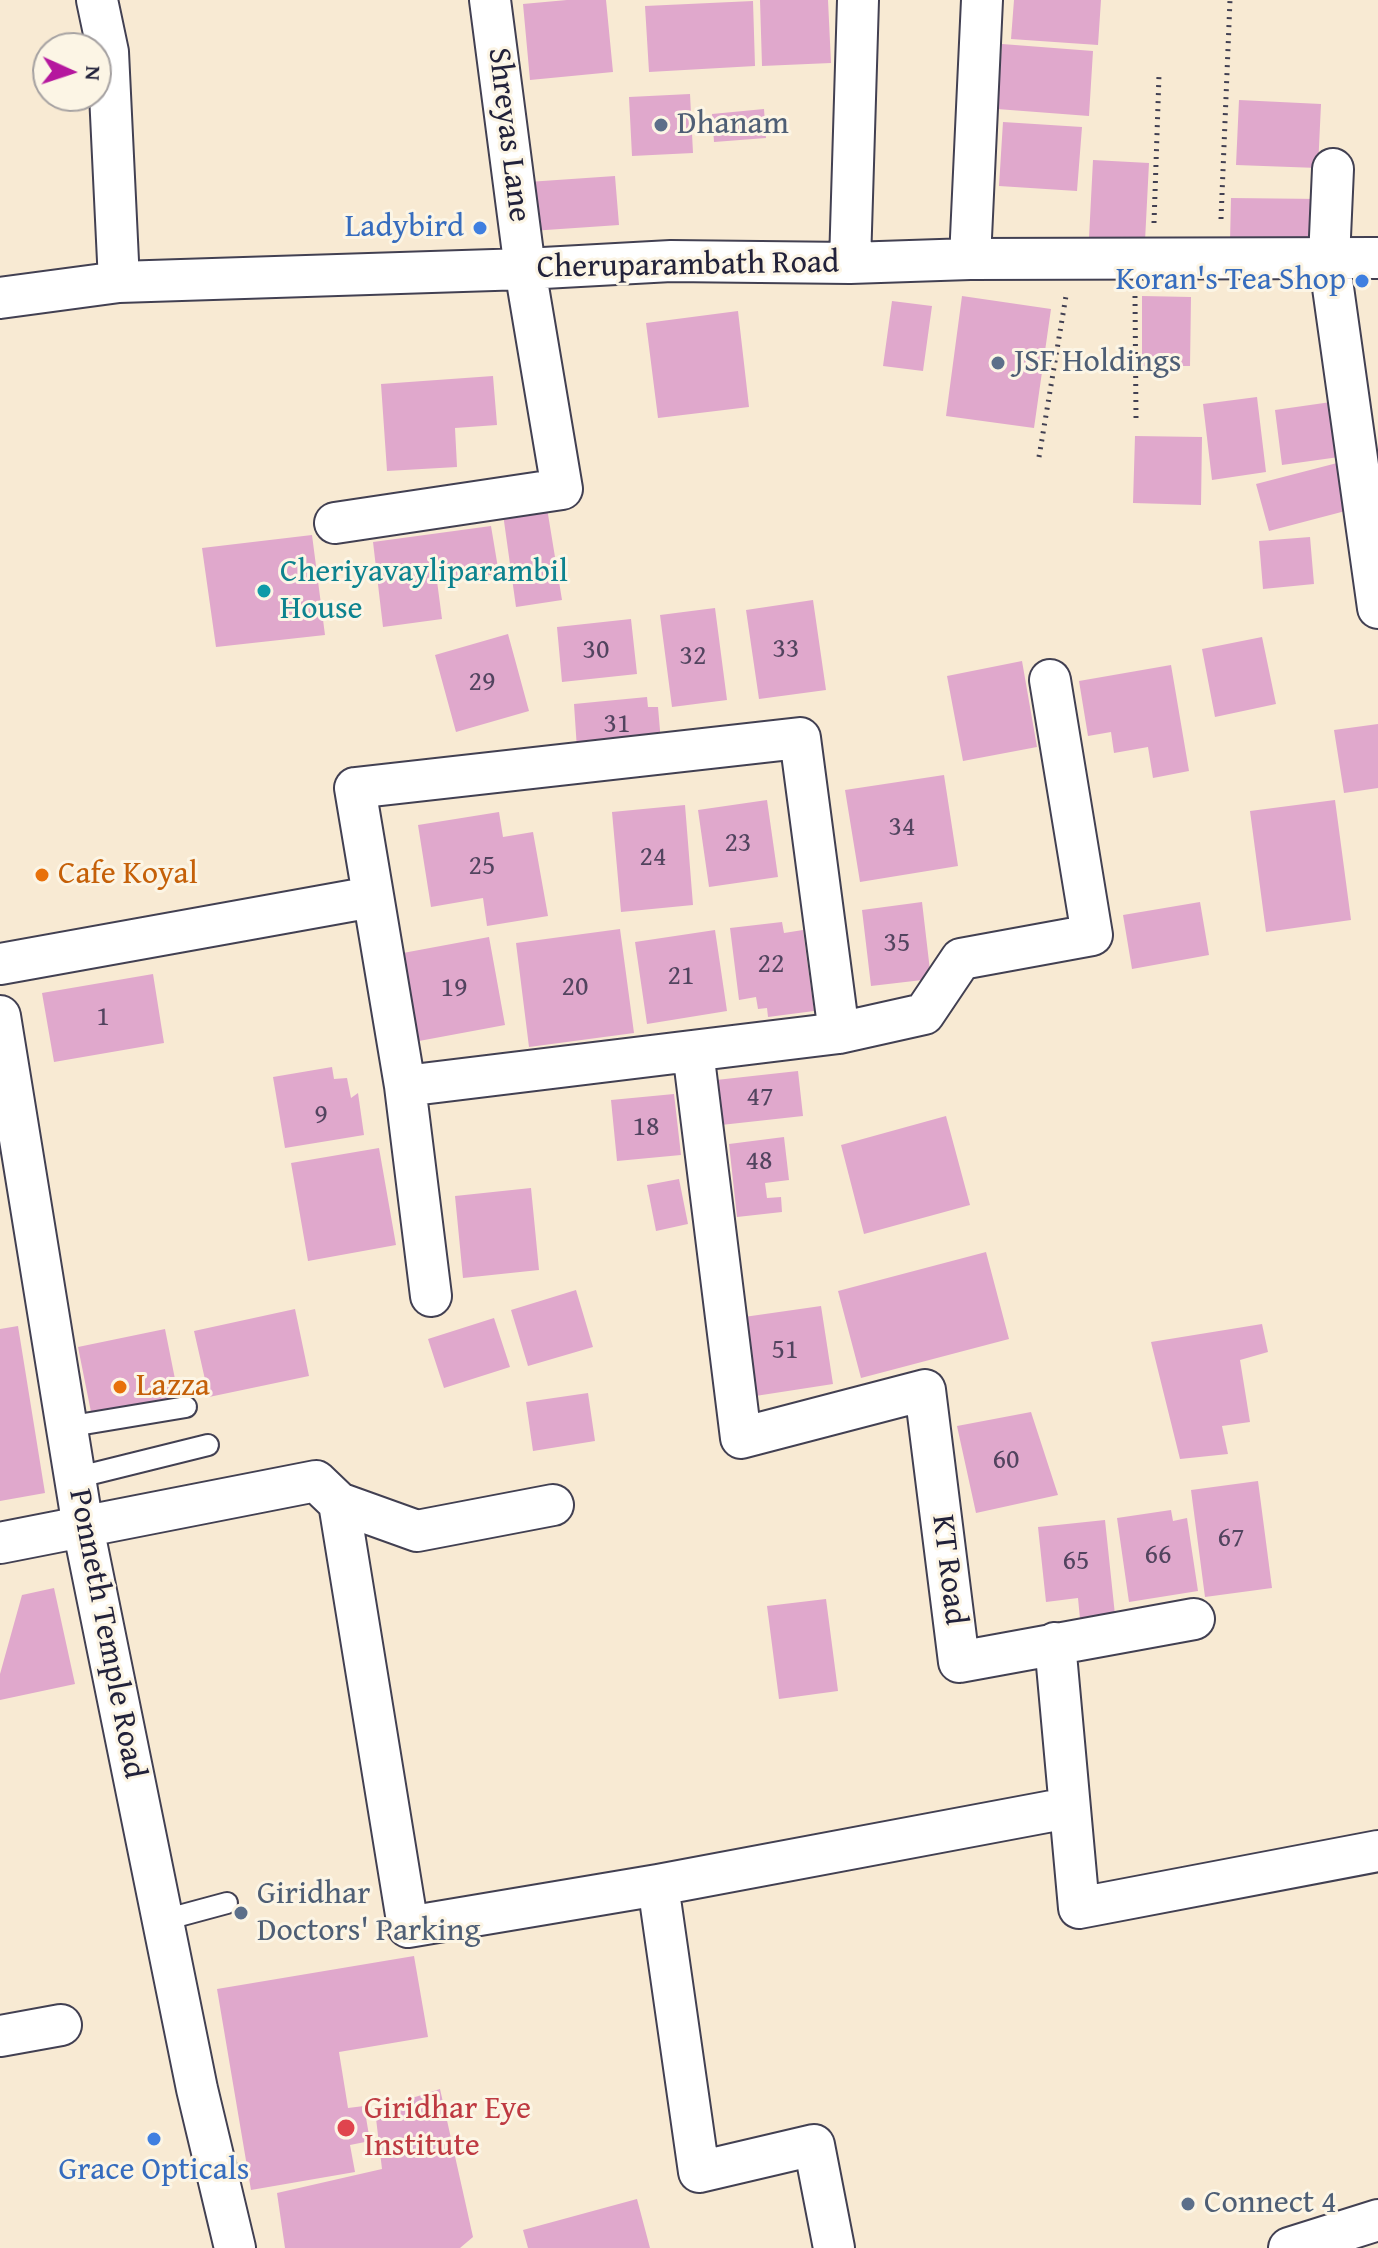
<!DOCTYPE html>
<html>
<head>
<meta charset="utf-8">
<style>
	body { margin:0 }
	#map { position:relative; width:1378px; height:2248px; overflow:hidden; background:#f8ead3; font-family:"Gentium Book Plus",serif }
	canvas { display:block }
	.north { position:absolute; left:32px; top:32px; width:80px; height:80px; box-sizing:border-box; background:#fcf5e5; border:2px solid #a5a1a1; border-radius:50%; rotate:93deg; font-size:22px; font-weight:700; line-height:32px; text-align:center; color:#22223b }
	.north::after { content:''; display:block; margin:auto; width:28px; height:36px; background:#b5179e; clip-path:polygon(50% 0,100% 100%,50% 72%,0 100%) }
</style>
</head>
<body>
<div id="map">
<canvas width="1378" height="2248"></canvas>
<div class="north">N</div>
</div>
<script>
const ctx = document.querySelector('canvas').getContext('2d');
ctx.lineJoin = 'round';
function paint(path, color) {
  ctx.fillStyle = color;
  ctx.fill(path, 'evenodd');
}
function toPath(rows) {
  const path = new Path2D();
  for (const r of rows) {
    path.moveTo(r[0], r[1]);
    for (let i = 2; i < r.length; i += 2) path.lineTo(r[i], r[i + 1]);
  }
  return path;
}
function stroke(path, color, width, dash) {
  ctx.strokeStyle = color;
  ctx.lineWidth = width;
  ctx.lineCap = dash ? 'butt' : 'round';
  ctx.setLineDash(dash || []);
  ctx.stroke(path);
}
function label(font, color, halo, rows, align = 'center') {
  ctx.font = font + ' "Gentium Book Plus",serif';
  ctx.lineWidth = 6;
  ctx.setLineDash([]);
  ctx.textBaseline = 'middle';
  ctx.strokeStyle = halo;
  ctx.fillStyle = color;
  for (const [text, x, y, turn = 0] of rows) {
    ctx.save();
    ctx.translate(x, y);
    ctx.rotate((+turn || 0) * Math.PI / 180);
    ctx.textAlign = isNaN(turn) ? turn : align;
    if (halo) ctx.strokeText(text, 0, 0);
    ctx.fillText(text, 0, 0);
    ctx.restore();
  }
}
const building = toPath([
	[567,0,606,0,613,72,530,80,523,4],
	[760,0,828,0,831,63,762,66],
	[1014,0,1101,0,1098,45,1011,39],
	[753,1,755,66,649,72,645,6],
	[1002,44,1093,51,1089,116,997,109],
	[690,94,693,153,632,156,629,97],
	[1239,100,1321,104,1318,168,1236,165],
	[764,109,766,138,714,142,712,114],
	[1003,122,1082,127,1077,191,999,186],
	[1093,160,1149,163,1145,241,1089,238],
	[615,176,619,225,531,231,528,182],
	[1231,198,1321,199,1320,243,1230,242],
	[962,296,1051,309,1034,428,946,416],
	[1142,296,1191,297,1190,366,1142,366],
	[892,301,932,306,923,371,883,366],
	[738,311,749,407,658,418,646,323],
	[493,376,497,425,455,428,457,467,387,471,381,384],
	[1257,397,1266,472,1212,480,1203,404],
	[1331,402,1339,457,1282,465,1275,410],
	[1135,436,1202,437,1201,505,1133,503],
	[1341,462,1353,509,1269,531,1256,484],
	[547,508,562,600,516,607,503,514],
	[491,526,499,574,437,581,442,619,383,627,373,542],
	[312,535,325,635,216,647,202,548],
	[1310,537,1314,584,1263,589,1259,541],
	[813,600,826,690,759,699,746,610],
	[715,608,727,700,672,707,660,615],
	[631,619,637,674,562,682,557,627],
	[508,634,529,711,456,732,435,655],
	[1262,637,1276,704,1215,717,1202,649],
	[1022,661,1037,747,963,761,947,676],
	[1171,665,1189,771,1153,778,1148,747,1114,753,1111,732,1088,736,1079,681],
	[647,697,648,707,658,707,661,742,577,749,574,704],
	[1378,724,1378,788,1344,793,1334,730],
	[944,775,958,866,860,882,845,790],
	[767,800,778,877,709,887,698,810],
	[1335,800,1351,920,1266,932,1250,811],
	[685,805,693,905,621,912,612,812],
	[499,812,503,837,533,832,548,916,487,926,483,898,431,907,418,825],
	[922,902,931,979,871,986,862,910],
	[1200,902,1209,955,1132,969,1123,915],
	[782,922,784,933,803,930,814,1011,768,1017,767,1008,758,1009,756,997,739,1000,730,928],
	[620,929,634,1033,529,1047,516,943],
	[715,930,727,1011,647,1024,635,942],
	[489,937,505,1025,419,1041,403,953],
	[153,974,164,1043,54,1062,42,993],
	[332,1067,334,1079,347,1078,351,1098,358,1093,364,1135,285,1148,273,1077],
	[798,1071,803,1116,721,1125,716,1080],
	[674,1094,681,1155,617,1161,611,1100],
	[946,1116,970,1205,864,1234,841,1145],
	[784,1137,789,1180,765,1183,767,1198,781,1197,782,1212,737,1217,729,1144],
	[379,1148,396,1245,308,1261,291,1163],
	[679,1179,688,1224,656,1231,647,1185],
	[531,1188,539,1270,463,1278,455,1196],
	[986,1252,1009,1339,861,1378,838,1291],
	[576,1290,593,1347,528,1366,511,1310],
	[821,1306,833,1384,749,1397,737,1318],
	[295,1309,309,1376,209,1397,194,1331],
	[494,1318,510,1367,444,1388,428,1339],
	[1262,1324,1268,1352,1240,1360,1250,1422,1222,1426,1228,1454,1180,1459,1151,1342],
	[18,1326,45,1493,0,1501,0,1329],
	[165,1329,179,1399,92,1417,78,1347],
	[588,1393,595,1441,533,1451,526,1402],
	[1031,1412,1058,1495,976,1513,957,1426],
	[1258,1481,1272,1588,1205,1597,1191,1490],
	[1171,1510,1173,1521,1187,1518,1198,1591,1129,1602,1117,1518],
	[1105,1520,1115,1615,1080,1619,1078,1598,1046,1602,1038,1527],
	[54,1588,75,1684,0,1700,0,1674,22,1595],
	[826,1599,838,1691,779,1699,767,1606],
	[414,1956,428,2037,339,2052,348,2108,364,2106,370,2141,350,2145,355,2172,251,2190,217,1989],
	[440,2089,473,2237,460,2248,285,2248,277,2193,382,2169,375,2110],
	[637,2199,650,2248,528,2248,523,2230]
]);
const path = toPath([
	[1221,219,1230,0],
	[1154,223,1159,75],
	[1135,296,1136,418],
	[1039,457,1066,296]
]);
const lane = toPath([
	[66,1427,186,1407],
	[75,1478,208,1445],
	[164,1920,227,1903]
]);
const street = toPath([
	[97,0,108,52,119,282],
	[1333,169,1329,259,1378,608],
	[970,259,982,0],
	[850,263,858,0],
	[0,298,119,282,525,269,671,261,850,263,970,259,1378,258],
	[335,523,562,489,525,269,490,0],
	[0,964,372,897],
	[0,1016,83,1527,197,2089,235,2248],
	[693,1051,741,1438,925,1390,959,1662,1194,1619],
	[405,1086,839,1033,924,1014,961,959,1092,935,1050,680],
	[431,1296,405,1086,355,788,800,738,839,1033],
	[339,1503,408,1927,658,1885,1068,1808],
	[0,1543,316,1481,339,1503,417,1531,553,1505],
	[1055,1643,1079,1908,1378,1851],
	[658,1885,699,2172,814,2145,834,2248],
	[0,2036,61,2025],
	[1289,2248,1378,2220]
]);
const markers = [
	[661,125,8,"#5c6f8a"],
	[480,228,8,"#3f7fe0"],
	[1362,281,8,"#3f7fe0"],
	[998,363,8,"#5c6f8a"],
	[264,591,8,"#0f9aa8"],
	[42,875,8,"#e8710a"],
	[120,1387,8,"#e8710a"],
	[241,1913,8,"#5c6f8a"],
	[346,2128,10,"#e0444e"],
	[154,2139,8,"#3f7fe0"],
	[1188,2204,8,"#5c6f8a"]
];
const numberNames = [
	["33",786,650],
	["30",596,651],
	["32",693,657],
	["29",482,683],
	["31",617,725],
	["34",902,828],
	["23",738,844],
	["24",653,858],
	["25",482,867],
	["35",897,944],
	["22",771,965],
	["21",681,977],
	["20",575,988],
	["19",454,989],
	["1",103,1018],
	["47",760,1098],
	["9",321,1116],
	["18",646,1128],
	["48",759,1162],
	["51",785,1351],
	["60",1006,1461],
	["67",1231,1539],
	["66",1158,1556],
	["65",1076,1562]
];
const serviceNames = [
	["Dhanam",677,125],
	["JSF Holdings",1014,363],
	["Giridhar",257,1895],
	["Doctors' Parking",257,1932],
	["Connect 4",1204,2204]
];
const streetNames = [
	["Shreyas Lane",508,135,83],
	["Cheruparambath Road",688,266,-1],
	["KT Road",948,1570,83],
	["Ponneth Temple Road",106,1634,79]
];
const shopNames = [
	["Ladybird",464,228],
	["Koran's Tea Shop",1346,281],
	["Grace Opticals",154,2171,"center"]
];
const cultureNames = [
	["Cheriyavayliparambil",280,573],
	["House",280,610]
];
const foodNames = [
	["Cafe Koyal",58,875],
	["Lazza",136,1387]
];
const healthNames = [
	["Giridhar Eye",364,2110],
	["Institute",364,2147]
];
paint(building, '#e0a8cc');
stroke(lane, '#424052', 24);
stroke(street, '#424052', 44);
stroke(path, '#424052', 5, [2, 6]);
stroke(lane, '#fff', 20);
stroke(street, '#fff', 40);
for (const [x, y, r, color] of markers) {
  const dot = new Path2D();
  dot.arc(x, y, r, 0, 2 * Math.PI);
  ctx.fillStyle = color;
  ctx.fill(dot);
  stroke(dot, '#fcf5e5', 3);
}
label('28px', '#52445f', null, numberNames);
label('32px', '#4e5e75', '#fcf5e5', serviceNames, 'left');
label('32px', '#22223b', '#fcf5e5', streetNames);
label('32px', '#366cbe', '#fcf5e5', shopNames, 'right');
label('32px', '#0d838f', '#fcf5e5', cultureNames, 'left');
label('32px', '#c56008', '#fcf5e5', foodNames, 'left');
label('32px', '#be3a42', '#fcf5e5', healthNames, 'left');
</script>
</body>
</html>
